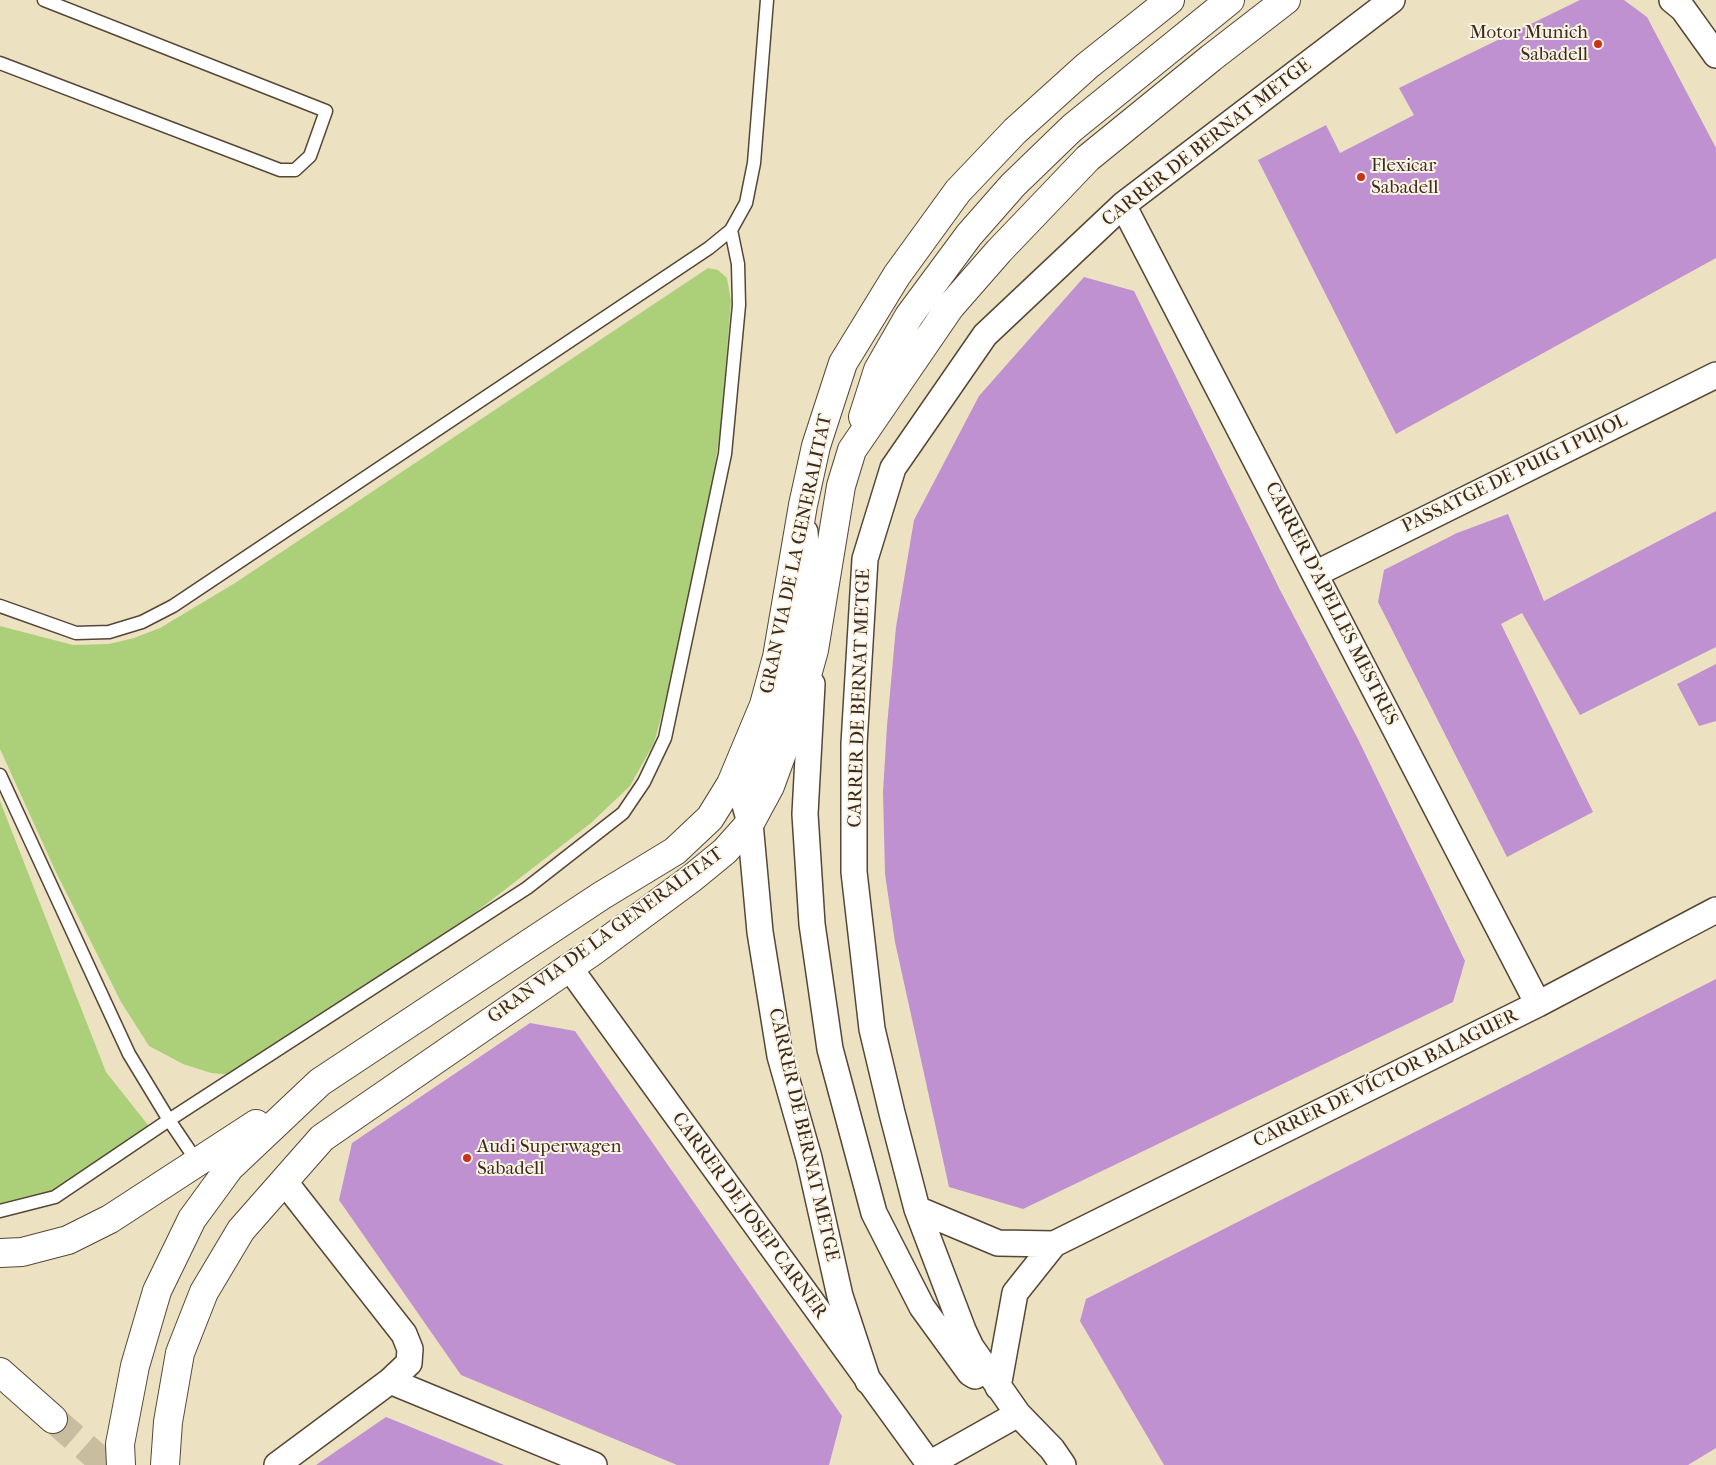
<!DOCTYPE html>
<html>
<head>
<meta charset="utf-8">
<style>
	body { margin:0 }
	canvas { display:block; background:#ece2c1 }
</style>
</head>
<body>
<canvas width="1716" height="1465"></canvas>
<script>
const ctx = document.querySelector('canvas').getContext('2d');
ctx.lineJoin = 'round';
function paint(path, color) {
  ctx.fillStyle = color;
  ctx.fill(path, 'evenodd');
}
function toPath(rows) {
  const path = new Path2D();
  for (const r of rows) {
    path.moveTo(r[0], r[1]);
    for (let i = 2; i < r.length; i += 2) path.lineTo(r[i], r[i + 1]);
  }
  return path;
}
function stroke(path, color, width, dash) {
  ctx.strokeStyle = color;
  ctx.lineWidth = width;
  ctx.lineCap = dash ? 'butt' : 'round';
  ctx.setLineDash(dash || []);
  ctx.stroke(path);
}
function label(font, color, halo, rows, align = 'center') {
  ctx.font = font + ' "IM FELL French Canon",serif';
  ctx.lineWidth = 4;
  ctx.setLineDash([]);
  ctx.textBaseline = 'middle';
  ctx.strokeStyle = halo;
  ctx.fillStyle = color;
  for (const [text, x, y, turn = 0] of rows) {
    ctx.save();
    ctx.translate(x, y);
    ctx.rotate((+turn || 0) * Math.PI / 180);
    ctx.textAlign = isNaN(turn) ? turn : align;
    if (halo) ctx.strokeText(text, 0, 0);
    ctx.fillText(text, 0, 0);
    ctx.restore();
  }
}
const green = toPath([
	[708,268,718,270,727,278,731,301,721,424,710,502,674,671,654,743,630,786,591,823,476,912,234,1075,211,1073,183,1064,149,1046,121,1002,55,870,0,749,0,626,73,645,109,644,134,638,160,628,235,583],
	[0,801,106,1072,152,1130,63,1189,19,1203,0,1204]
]);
const building = toPath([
	[1580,0,1624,0,1647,17,1716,148,1716,258,1396,434,1258,160,1326,125,1340,153,1414,115,1399,88],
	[1084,277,1134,291,1279,588,1359,741,1465,961,1453,1002,1023,1209,949,1187,895,942,885,874,883,792,887,726,896,627,914,520,979,396],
	[1716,511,1716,647,1580,715,1522,613,1501,624,1593,812,1507,857,1378,602,1384,570,1457,533,1508,514,1544,601],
	[1716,664,1716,721,1699,726,1677,684],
	[1716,979,1716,1448,1688,1465,1164,1465,1080,1321,1086,1299],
	[530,1023,575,1031,842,1416,829,1465,677,1465,461,1375,339,1200,352,1143],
	[386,1417,504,1465,316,1465]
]);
const secondaryTunnel = toPath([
	[53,1419,106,1465]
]);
const lane = toPath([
	[0,63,280,170,295,170,310,156,326,111,44,0],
	[0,606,76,633,109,632,142,622,173,606,709,248,731,230,746,203,754,163,767,0],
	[0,775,129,1054,169,1120,198,1163],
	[0,1211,55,1197,169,1120,527,888,623,813,644,782,665,738,725,454,739,305,738,264,731,230]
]);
const street = toPath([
	[1672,0,1683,9,1716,55],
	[1123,205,1538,1004],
	[805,532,807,559,806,591,800,620,782,700,767,746,749,787,745,805,750,823,760,932,780,1056,809,1158,840,1296,868,1381],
	[1315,574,1716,375],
	[812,684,805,814,812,924,830,1049,874,1213,922,1307,970,1373,975,1376],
	[569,967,930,1465],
	[917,1209,998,1243,1054,1244],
	[390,1381,594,1465],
	[998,1387,1015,1293,1054,1244,1538,1004,1716,910],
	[277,1465,390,1381,409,1363,410,1349,404,1334,284,1181],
	[930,1465,940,1458,1018,1414],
	[1063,1465,1052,1449,1018,1414,971,1347,963,1330,917,1209,892,1113,872,1029,854,872,854,744,865,559,893,468,985,335,1123,205,1392,0]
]);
const secondary = toPath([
	[863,417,878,370,909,316,969,235,1013,185,1072,128,1230,0],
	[0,1253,22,1252,68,1240,110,1219,256,1124],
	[0,1372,53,1419],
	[121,1465,120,1444,135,1366,157,1291,192,1219,230,1167,320,1082,601,896,675,851,710,818,731,784,764,705,777,657,803,505,816,446,843,363,897,275,958,191,1015,131,1087,66,1170,0],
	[165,1465,168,1422,180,1353,204,1292,241,1230,322,1138,592,952,692,878,725,851,750,823,770,786,796,715,814,650,841,486,852,450,950,307,999,251,1088,158,1211,58,1286,0]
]);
const markers = [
	[1598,44,5,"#c8321e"],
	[1361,177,5,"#c8321e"],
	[467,1158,5,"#c8321e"]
];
const poiNames = [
	["Motor Munich",1588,33,"right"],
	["Sabadell",1588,55,"right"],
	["Flexicar",1371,166],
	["Sabadell",1371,188],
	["Audi Superwagen",477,1147],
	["Sabadell",477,1169]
];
const streetNames = [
	["CARRER DE BERNAT METGE",1207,143,-38],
	["PASSATGE DE PUIG I PUJOL",1515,474,-26],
	["GRAN VIA DE LA GENERALITAT",797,554,-78],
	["CARRER D'APELLES MESTRES",1331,604,63],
	["CARRER DE BERNAT METGE",860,698,-88],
	["GRAN VIA DE LA GENERALITAT",606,936,-36],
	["CARRER DE VÍCTOR BALAGUER",1386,1079,-26],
	["CARRER DE BERNAT METGE",803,1135,77],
	["CARRER DE JOSEP CARNER",749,1216,54]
];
paint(green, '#acd07a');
paint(building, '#bf91d0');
stroke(secondaryTunnel, '#c9bda0', 28, [28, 14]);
stroke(lane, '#564636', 15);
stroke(street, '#564636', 28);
stroke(secondary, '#564636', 30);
stroke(lane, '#fff', 12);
stroke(street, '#fff', 25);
stroke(secondary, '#fff', 28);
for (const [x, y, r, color] of markers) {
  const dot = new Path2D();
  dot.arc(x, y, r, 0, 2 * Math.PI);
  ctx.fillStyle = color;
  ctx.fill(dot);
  stroke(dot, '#fcf5e5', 2);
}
label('19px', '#3b2a1e', '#fcf5e5', poiNames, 'left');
label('19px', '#3b2a1e', '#fcf5e5', streetNames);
</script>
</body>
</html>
